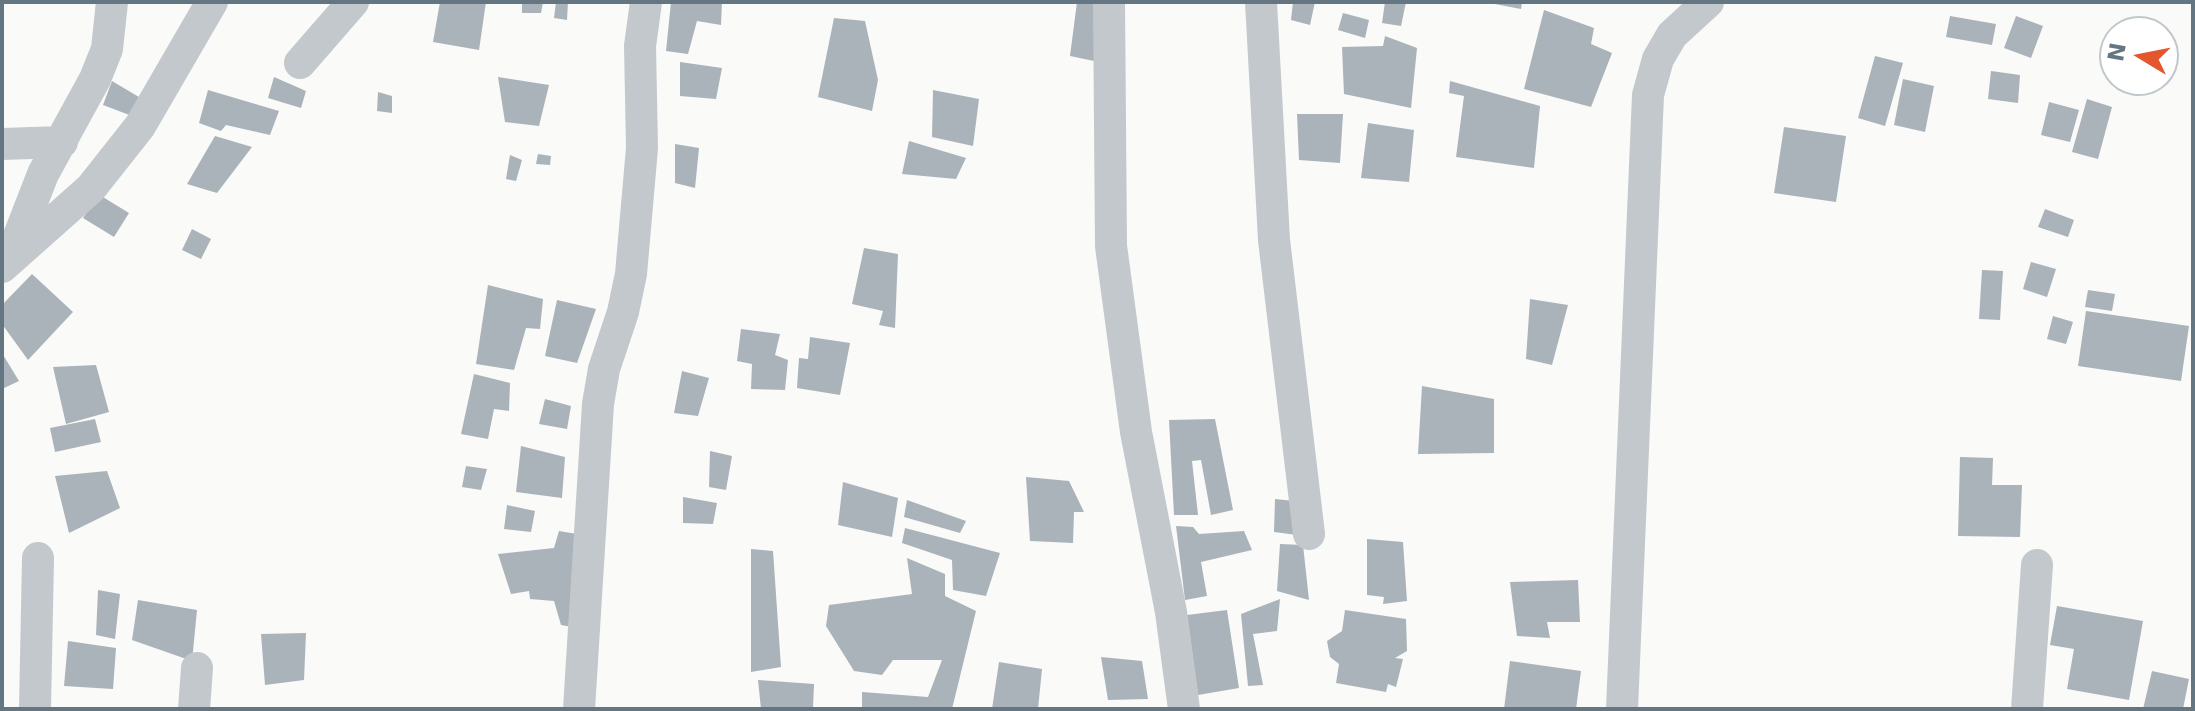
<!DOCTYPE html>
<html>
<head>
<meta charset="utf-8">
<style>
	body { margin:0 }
	#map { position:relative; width:2195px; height:711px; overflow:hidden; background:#fafaf8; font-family:"DejaVu Sans",sans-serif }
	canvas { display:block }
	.frame { position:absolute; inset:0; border:4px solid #657683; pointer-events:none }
	.north { position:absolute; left:2099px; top:16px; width:80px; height:80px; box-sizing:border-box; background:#fff; border:2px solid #c1c8cd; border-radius:50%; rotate:280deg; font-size:22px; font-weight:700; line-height:32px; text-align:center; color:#657683 }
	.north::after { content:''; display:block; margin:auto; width:28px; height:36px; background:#e4572e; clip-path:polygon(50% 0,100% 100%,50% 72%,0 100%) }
</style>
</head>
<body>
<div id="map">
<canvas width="2195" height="711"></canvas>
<div class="frame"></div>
<div class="north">N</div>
</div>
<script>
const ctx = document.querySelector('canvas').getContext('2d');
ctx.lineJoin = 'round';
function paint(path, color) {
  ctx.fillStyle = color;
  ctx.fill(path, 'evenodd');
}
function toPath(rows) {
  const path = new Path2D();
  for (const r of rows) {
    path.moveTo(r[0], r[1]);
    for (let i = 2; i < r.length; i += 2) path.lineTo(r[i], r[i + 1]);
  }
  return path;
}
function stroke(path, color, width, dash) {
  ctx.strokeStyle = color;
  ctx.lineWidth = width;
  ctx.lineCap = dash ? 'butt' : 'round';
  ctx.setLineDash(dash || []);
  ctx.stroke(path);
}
const building = toPath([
	[440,2,486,2,479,50,433,42],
	[522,2,543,2,541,13,522,13],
	[556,2,568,2,567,20,554,18],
	[671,2,722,2,721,25,697,21,688,54,666,51],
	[1077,2,1101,2,1094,61,1070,56],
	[1293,2,1315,2,1310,25,1291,20],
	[1385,2,1406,2,1401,26,1382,23],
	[1484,2,1522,2,1521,9],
	[1544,10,1594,28,1591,44,1612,53,1591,107,1524,89],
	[1343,13,1369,20,1365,38,1338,30],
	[1950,16,1996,24,1992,45,1946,37],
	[2016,16,2043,26,2031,58,2004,48],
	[834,18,865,21,878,80,872,111,818,97],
	[1385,36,1417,48,1411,108,1344,94,1342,47,1383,46],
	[1875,56,1903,63,1885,126,1858,118],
	[680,62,722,68,716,99,680,96],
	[1991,71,2020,75,2018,103,1988,99],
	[274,77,306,91,301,108,268,98],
	[498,77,549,85,539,126,505,122],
	[1903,79,1934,86,1925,132,1894,125],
	[112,81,144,100,132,116,103,105],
	[1450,81,1540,106,1534,168,1456,157,1464,96,1449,93],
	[208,90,279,111,270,135,226,125,221,131,199,123],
	[933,90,979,99,973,146,932,137],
	[378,92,392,96,392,113,377,111],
	[2087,99,2112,107,2098,159,2072,152],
	[2049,102,2079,110,2070,142,2041,135],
	[1297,114,1343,114,1340,163,1299,160],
	[1368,123,1414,130,1409,182,1361,178],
	[1784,127,1846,136,1836,202,1774,193],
	[215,136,252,147,217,193,187,184],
	[909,141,966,158,956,179,902,174],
	[675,144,699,148,695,188,675,183],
	[538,154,551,156,550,165,536,164],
	[510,155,522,160,516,181,506,179],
	[98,194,129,213,114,237,83,218],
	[2045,209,2074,220,2068,237,2038,227],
	[192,229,211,239,201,259,182,250],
	[864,248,898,254,895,328,879,325,883,311,852,304],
	[2031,262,2056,269,2047,297,2023,289],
	[1982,270,2003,271,2000,320,1979,319],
	[32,274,73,312,28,360,2,324,2,305],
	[488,285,543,299,540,329,526,328,514,370,476,364],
	[2088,290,2115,294,2112,311,2085,307],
	[1530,299,1568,305,1552,365,1526,359],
	[557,300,596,309,577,363,545,356],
	[2086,311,2189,326,2181,381,2078,366],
	[2053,316,2073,322,2066,344,2047,339],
	[741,329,780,334,775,355,788,360,785,390,751,389,752,364,737,361],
	[810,337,850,343,840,395,797,388,799,358,808,359],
	[2,353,19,381,2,389],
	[96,365,109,412,66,424,53,367],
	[682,371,709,378,698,416,674,413],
	[474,374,510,383,509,411,494,409,488,439,461,434],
	[1422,386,1494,399,1494,453,1418,454],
	[545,399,571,406,567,429,539,424],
	[95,419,101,442,55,452,50,428],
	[1215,419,1233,510,1211,515,1201,460,1192,461,1198,515,1174,515,1169,420],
	[521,446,565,457,562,498,516,492],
	[710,451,732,456,726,490,709,487],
	[1960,457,1993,458,1992,485,2022,485,2020,537,1958,536],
	[466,466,487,469,481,490,462,487],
	[107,471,120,508,69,533,55,476],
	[1026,477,1069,481,1084,512,1074,512,1073,543,1030,541],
	[843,482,898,498,892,537,838,525],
	[683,497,717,503,713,524,683,523],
	[1275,499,1294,501,1297,535,1274,532],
	[907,500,966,521,960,533,904,517],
	[507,505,535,511,531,532,504,529],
	[1176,526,1193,527,1199,534,1244,531,1252,550,1201,562,1207,596,1185,600],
	[905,528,1000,553,986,596,953,590,952,560,902,543],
	[559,531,577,534,572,627,561,625,554,601,530,599,529,591,511,594,498,554,554,548],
	[1367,539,1403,542,1407,601,1383,604,1384,597,1367,595],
	[1280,544,1303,545,1309,600,1277,591],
	[751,549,773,551,781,667,751,672],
	[907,558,945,574,945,596,976,611,952,709,862,709,862,692,928,697,942,660,893,660,882,675,854,671,826,626,829,605,912,594],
	[1578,580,1580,622,1547,622,1550,638,1517,636,1510,582],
	[98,590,120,594,115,639,96,635],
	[1280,599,1277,631,1253,634,1263,685,1248,686,1241,614],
	[138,600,197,610,192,661,132,640],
	[2057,606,2143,621,2129,700,2067,689,2074,649,2050,645],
	[1227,610,1239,688,1198,695,1187,615],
	[1345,610,1406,619,1407,651,1395,658,1403,659,1396,687,1388,684,1386,692,1336,683,1339,664,1330,657,1327,641,1342,631],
	[306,633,304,680,265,685,261,634],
	[68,641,116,648,113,689,64,686],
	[1101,657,1142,661,1148,699,1108,700],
	[1510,661,1581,671,1576,709,1504,709],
	[999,662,1042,669,1038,709,992,709],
	[2152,671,2189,679,2183,709,2143,709],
	[758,680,814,684,813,709,761,709]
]);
const street = toPath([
	[1109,2,1111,246,1136,432,1171,612,1184,709],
	[1261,2,1274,240,1309,534],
	[300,63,353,2],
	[2,144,62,142],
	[10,259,43,174,95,79,107,49,112,2],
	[2,267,91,188,140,126,212,2],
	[35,709,38,558],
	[194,709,197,668],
	[579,709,598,404,604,369,623,312,631,274,642,148,640,46,646,2],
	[1622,709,1648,95,1658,59,1672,35,1708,2],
	[2027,709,2037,565]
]);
paint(building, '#aab3b9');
stroke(street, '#c3c8cc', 32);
</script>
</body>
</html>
